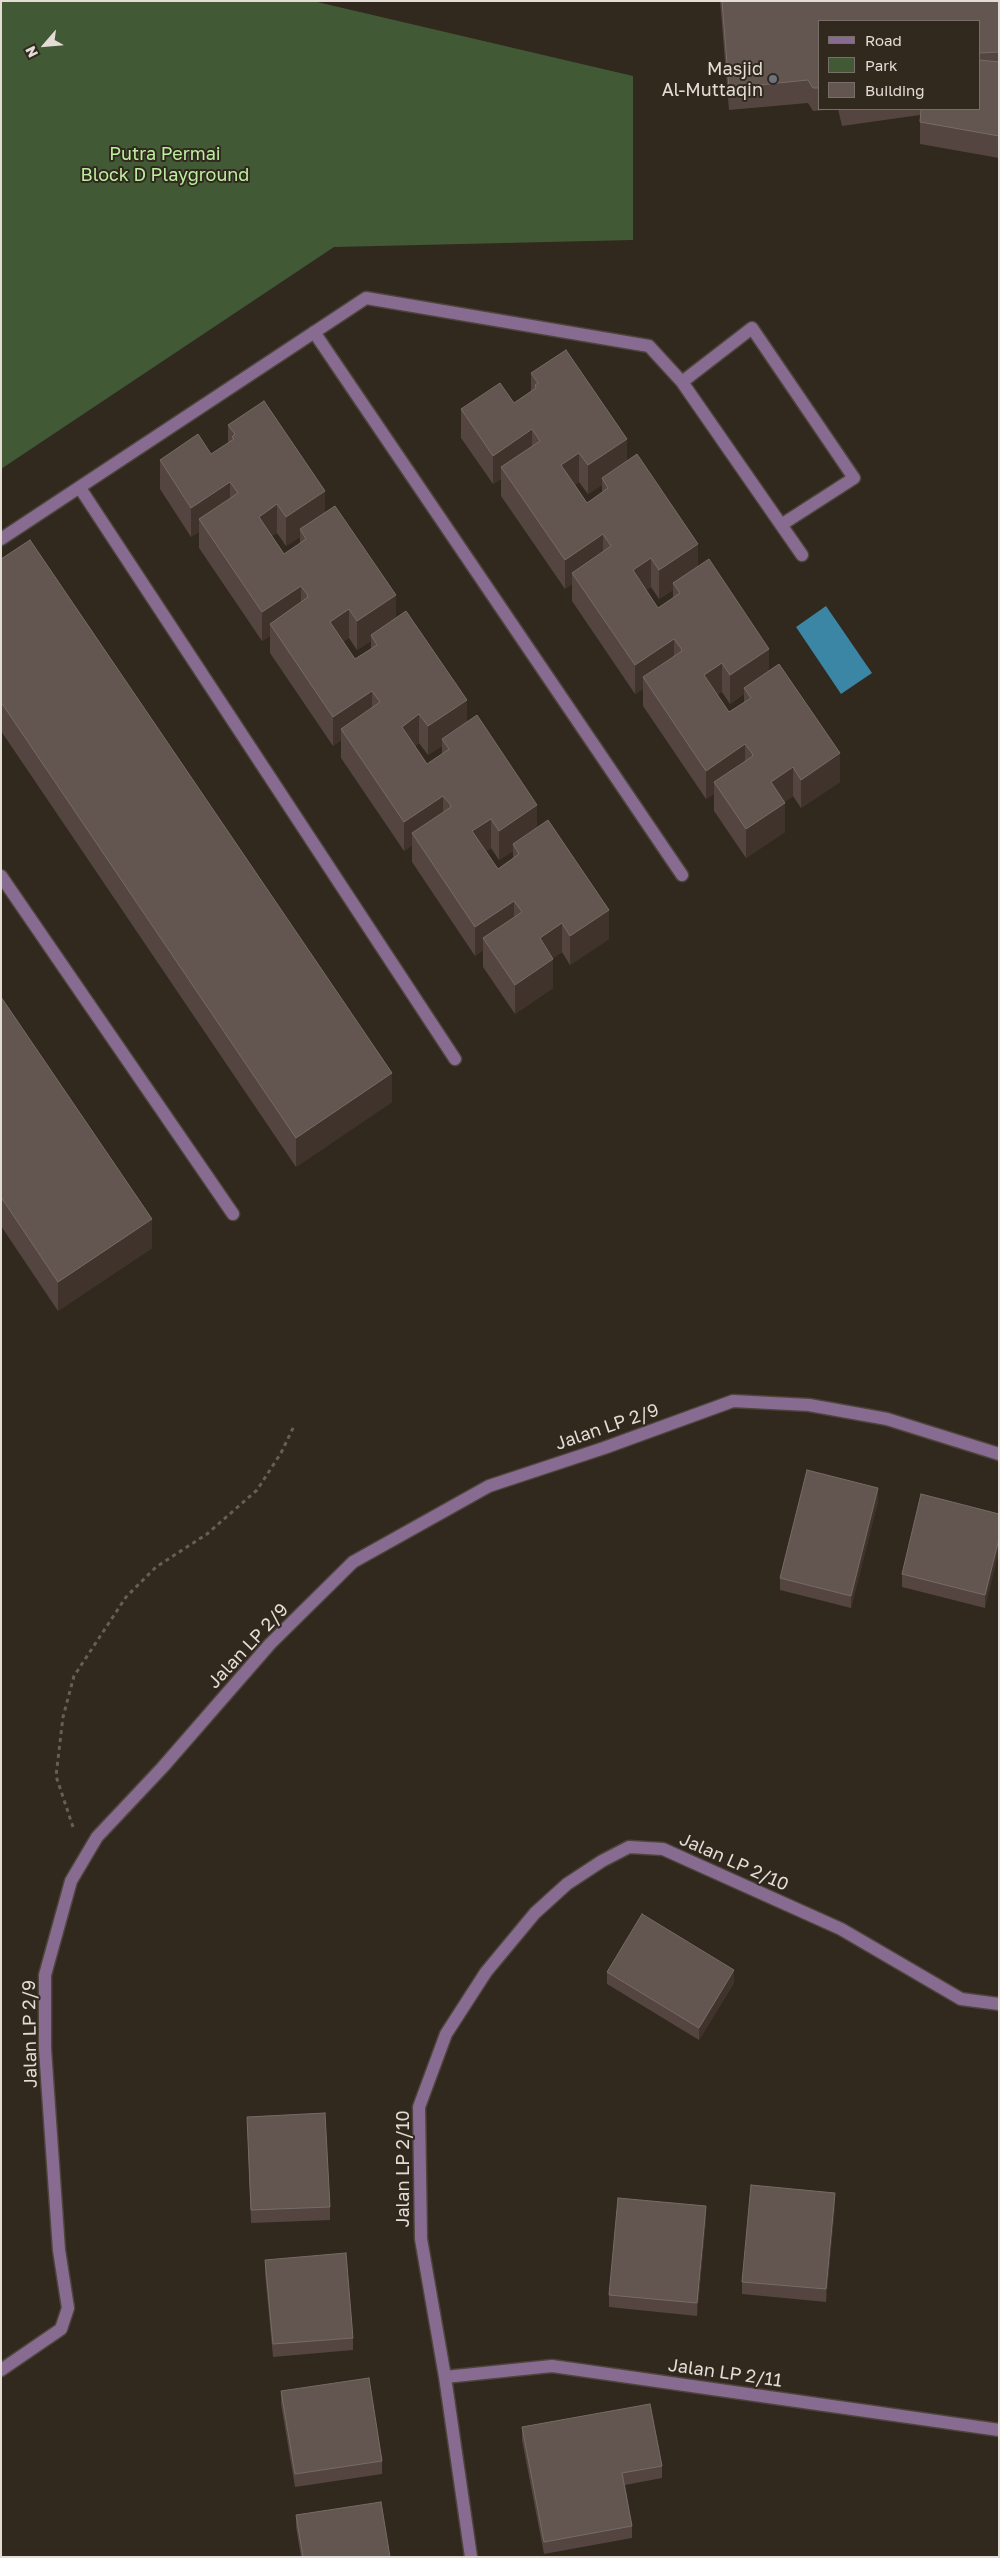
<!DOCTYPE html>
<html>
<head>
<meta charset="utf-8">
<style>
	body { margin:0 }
	#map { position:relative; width:1000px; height:2558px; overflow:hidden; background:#31281e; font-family:"Golos Text",sans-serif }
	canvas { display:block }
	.frame { position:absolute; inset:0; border:2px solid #e3ddd6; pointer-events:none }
	.legend { position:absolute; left:818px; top:20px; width:162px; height:90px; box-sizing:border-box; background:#31281e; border:1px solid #787068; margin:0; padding:6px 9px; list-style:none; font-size:15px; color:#e3ddd6 }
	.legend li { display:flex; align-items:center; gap:10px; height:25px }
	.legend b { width:25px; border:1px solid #787068 }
	.north { position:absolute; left:20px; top:20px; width:50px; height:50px; -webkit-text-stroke:4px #31281e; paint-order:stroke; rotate:243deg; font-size:14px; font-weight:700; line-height:20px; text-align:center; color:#e3ddd6 }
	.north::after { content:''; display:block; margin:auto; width:18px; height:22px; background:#e3ddd6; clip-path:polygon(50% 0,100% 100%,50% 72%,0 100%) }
</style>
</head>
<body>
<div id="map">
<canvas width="1000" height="2558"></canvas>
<div class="frame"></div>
<ul class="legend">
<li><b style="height:6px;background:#876b91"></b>Road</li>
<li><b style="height:14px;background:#425935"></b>Park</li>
<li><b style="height:14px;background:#635651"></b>Building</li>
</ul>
<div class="north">N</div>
</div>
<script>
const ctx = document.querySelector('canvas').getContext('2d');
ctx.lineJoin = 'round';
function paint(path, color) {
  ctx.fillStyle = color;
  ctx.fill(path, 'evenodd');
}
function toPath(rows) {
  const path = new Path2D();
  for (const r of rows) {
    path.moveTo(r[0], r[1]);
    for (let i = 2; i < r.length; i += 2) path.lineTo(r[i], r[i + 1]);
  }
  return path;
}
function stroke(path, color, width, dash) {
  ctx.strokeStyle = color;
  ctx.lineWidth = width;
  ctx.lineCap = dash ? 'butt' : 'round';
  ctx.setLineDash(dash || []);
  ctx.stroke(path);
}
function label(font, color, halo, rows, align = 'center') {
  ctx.font = font + ' "Golos Text",sans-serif';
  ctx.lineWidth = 4;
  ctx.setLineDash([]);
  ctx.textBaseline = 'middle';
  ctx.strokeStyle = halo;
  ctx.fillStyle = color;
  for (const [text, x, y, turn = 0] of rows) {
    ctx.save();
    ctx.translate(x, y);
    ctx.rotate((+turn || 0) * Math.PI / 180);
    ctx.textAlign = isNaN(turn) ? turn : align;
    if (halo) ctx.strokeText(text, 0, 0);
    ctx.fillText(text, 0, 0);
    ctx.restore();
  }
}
const green = toPath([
	[1,1,313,1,633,76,633,240,334,247,1,469]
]);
const water = toPath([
	[826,606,872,673,841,694,796,627]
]);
const path = toPath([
	[73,1827,56,1776,63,1717,74,1676,126,1597,156,1567,207,1534,257,1490,281,1453,294,1426]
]);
const minor = toPath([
	[314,332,682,875],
	[682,382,752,328,854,478,781,525],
	[80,488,455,1059],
	[1,539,366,298,649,346,682,382,802,555],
	[1,876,233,1214],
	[1,2370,61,2329,68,2308,59,2250,45,2049,45,1975,71,1881,97,1837,162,1768,270,1644,353,1562,489,1486,604,1448,733,1401,809,1405,887,1419,999,1454],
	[445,2377,552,2366,999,2430],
	[471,2557,445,2377,421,2239,419,2107,446,2034,486,1972,535,1913,567,1884,602,1861,629,1847,663,1849,841,1929,961,1999,999,2004]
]);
const wall = toPath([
	[720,1,999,1,999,158,920,144,920,115,842,126,838,109,813,111,808,103,729,110],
	[819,21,979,21,979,109,819,109],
	[531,373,627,461,769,671,840,782,801,808,793,796,784,802,785,832,746,858,714,811,714,794,706,799,643,706,643,689,635,694,572,601,572,584,565,589,501,496,501,479,493,484,461,438,461,409,514,403,531,391],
	[579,482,588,494,602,485,602,493,587,503,575,485],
	[651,587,659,599,673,590,673,598,658,608,646,590],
	[722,692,730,704,744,694,744,702,729,712,717,695],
	[228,425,325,512,537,828,609,939,570,965,562,952,553,958,553,988,515,1014,483,967,483,950,475,956,412,862,412,845,404,851,341,758,341,740,333,746,270,653,270,636,262,641,199,548,199,532,191,537,160,489,160,460,211,454,228,443],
	[277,533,286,546,300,537,300,544,284,554,272,536],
	[349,638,357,650,371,641,371,649,355,659,343,641],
	[419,743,428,755,442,746,442,754,427,764,415,746],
	[491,848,499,860,513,851,513,858,498,869,486,851],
	[1,559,392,1102,296,1167,1,731],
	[1,997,152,1248,58,1311,1,1226],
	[878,1501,851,1608,780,1590,780,1578],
	[999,1514,985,1608,902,1587,902,1574],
	[607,1972,734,1983,699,2040,607,1984],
	[247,2117,330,2207,330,2220,251,2223],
	[835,2206,826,2302,742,2294,742,2282],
	[706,2219,697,2316,609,2307,609,2295],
	[265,2260,353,2338,353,2350,273,2357,265,2273],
	[281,2391,382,2461,382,2474,295,2487,281,2404],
	[522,2427,662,2466,662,2478,625,2485,632,2526,632,2538,544,2554,522,2440],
	[296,2515,390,2557,301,2557,296,2527]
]);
const shadedWall = toPath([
	[532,429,532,458,501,467,501,479,493,484,493,456],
	[627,439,627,468,602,478,602,485,588,494,588,465],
	[579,453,579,482,561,494,561,465],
	[230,482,230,511,199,519,199,532,191,537,191,508],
	[325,491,325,520,300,529,300,537,286,546,286,517],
	[277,504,277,533,259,546,259,517],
	[603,534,603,563,572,573,572,584,565,589,565,560],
	[698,544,698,573,673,583,673,590,659,599,659,570],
	[651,558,651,587,633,599,633,570],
	[301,586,301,615,270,624,270,636,262,641,262,612],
	[396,595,396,624,371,635,371,641,357,650,357,621],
	[349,609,349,638,330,651,330,622],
	[674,639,674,668,643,677,643,689,635,694,635,665],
	[769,649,769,677,744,688,744,694,730,704,730,675],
	[722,663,722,692,704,704,704,675],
	[372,691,372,719,341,729,341,740,333,746,333,717],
	[467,700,467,729,442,739,442,746,428,755,428,726],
	[419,714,419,743,402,755,402,727],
	[745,744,745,773,714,782,714,794,706,799,706,771],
	[840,753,840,782,801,808,801,780],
	[793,767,793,796,771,811,771,782],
	[443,796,443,825,412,833,412,845,404,851,404,822],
	[785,803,785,832,746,858,746,829],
	[537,805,537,834,513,844,513,851,499,860,499,831],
	[491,819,491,848,472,860,472,831],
	[514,901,514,930,483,938,483,950,475,956,475,927],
	[609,910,609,939,570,965,570,936],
	[562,923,562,952,540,967,540,938],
	[553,959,553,988,515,1014,515,985],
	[392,1073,392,1102,296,1167,296,1138],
	[152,1219,152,1248,58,1311,58,1282],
	[878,1488,878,1501,851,1608,851,1596],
	[999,1539,999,1552,985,1608,985,1595],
	[734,1970,734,1983,699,2040,699,2028],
	[835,2193,835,2206,826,2302,826,2289],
	[706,2206,706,2219,697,2316,697,2303]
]);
const building = toPath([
	[722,1,999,1,999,52,979,53,979,21,819,21,819,88,813,88,808,80,729,88,722,1],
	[979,60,999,62,999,136,920,122,921,109,979,109,979,60],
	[566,350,627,439,588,465,579,453,561,465,587,503,608,488,602,478,637,454,698,544,659,570,651,558,633,570,658,608,680,593,673,583,709,559,769,649,730,675,722,663,704,675,729,712,751,698,744,688,779,664,840,753,801,780,793,767,771,782,785,803,746,829,714,782,753,756,752,753,745,744,706,771,643,677,682,651,681,648,674,639,635,665,572,573,611,546,603,534,565,560,501,467,540,441,532,429,493,456,461,409,500,383,514,403,536,388,535,385,538,383,531,373,566,350],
	[264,401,325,491,286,517,277,504,259,517,284,554,306,539,300,529,335,506,396,595,357,621,349,609,330,622,355,659,377,645,371,635,406,611,467,700,428,726,419,714,402,727,427,764,449,749,442,739,477,715,537,805,499,831,491,819,472,831,498,869,519,854,513,844,548,820,609,910,570,936,562,923,540,938,553,959,515,985,483,938,522,912,520,909,514,901,475,927,412,833,451,807,450,804,443,796,404,822,341,729,380,702,372,691,333,717,270,624,308,597,307,594,301,586,262,612,199,519,238,493,236,490,230,482,191,508,160,460,198,434,211,454,234,439,232,437,235,434,228,425,264,401],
	[30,540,392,1073,296,1138,1,702,1,559,30,540],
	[1,997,152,1219,58,1282,1,1197,1,997],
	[807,1470,878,1488,851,1596,780,1578,807,1470],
	[921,1494,999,1514,999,1539,985,1595,902,1574,921,1494],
	[642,1914,734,1970,699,2028,607,1972,642,1914],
	[325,2113,330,2207,251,2210,247,2117,325,2113],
	[751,2185,835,2193,826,2289,742,2282,751,2185],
	[618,2198,706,2206,697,2303,609,2295,618,2198],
	[346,2253,353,2338,273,2344,265,2260,346,2253],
	[369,2378,382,2461,295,2474,281,2391,369,2378],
	[650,2404,662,2466,622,2473,632,2526,544,2542,522,2427,650,2404],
	[381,2502,390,2557,303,2557,296,2515,381,2502]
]);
const markers = [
	[773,79,5,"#6b7280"]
];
const poiNames = [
	["Masjid",763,69],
	["Al-Muttaqin",763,90]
];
const parkNames = [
	["Putra Permai",165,154],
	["Block D Playground",165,175]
];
const streetNames = [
	["Jalan LP 2/9",607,1427,-19],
	["Jalan LP 2/9",248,1646,-47],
	["Jalan LP 2/10",734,1862,24],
	["Jalan LP 2/9",30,2034,-91],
	["Jalan LP 2/10",403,2169,-90],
	["Jalan LP 2/11",725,2373,8]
];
paint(green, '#425935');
paint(water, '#3b85a5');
stroke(minor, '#4d453b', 15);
stroke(path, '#675f56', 3, [4, 4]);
stroke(minor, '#876b91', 12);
paint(wall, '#544541');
paint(shadedWall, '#3f332c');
paint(building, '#635651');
stroke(building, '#776b66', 1);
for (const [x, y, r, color] of markers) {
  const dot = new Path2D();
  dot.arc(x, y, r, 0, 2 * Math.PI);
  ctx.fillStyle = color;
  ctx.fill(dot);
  stroke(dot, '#31281e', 2);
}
label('18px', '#e3ddd6', '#31281e', poiNames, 'right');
label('18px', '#bbee9f', '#31281e', parkNames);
label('18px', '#e3ddd6', '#31281e', streetNames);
</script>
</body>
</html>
